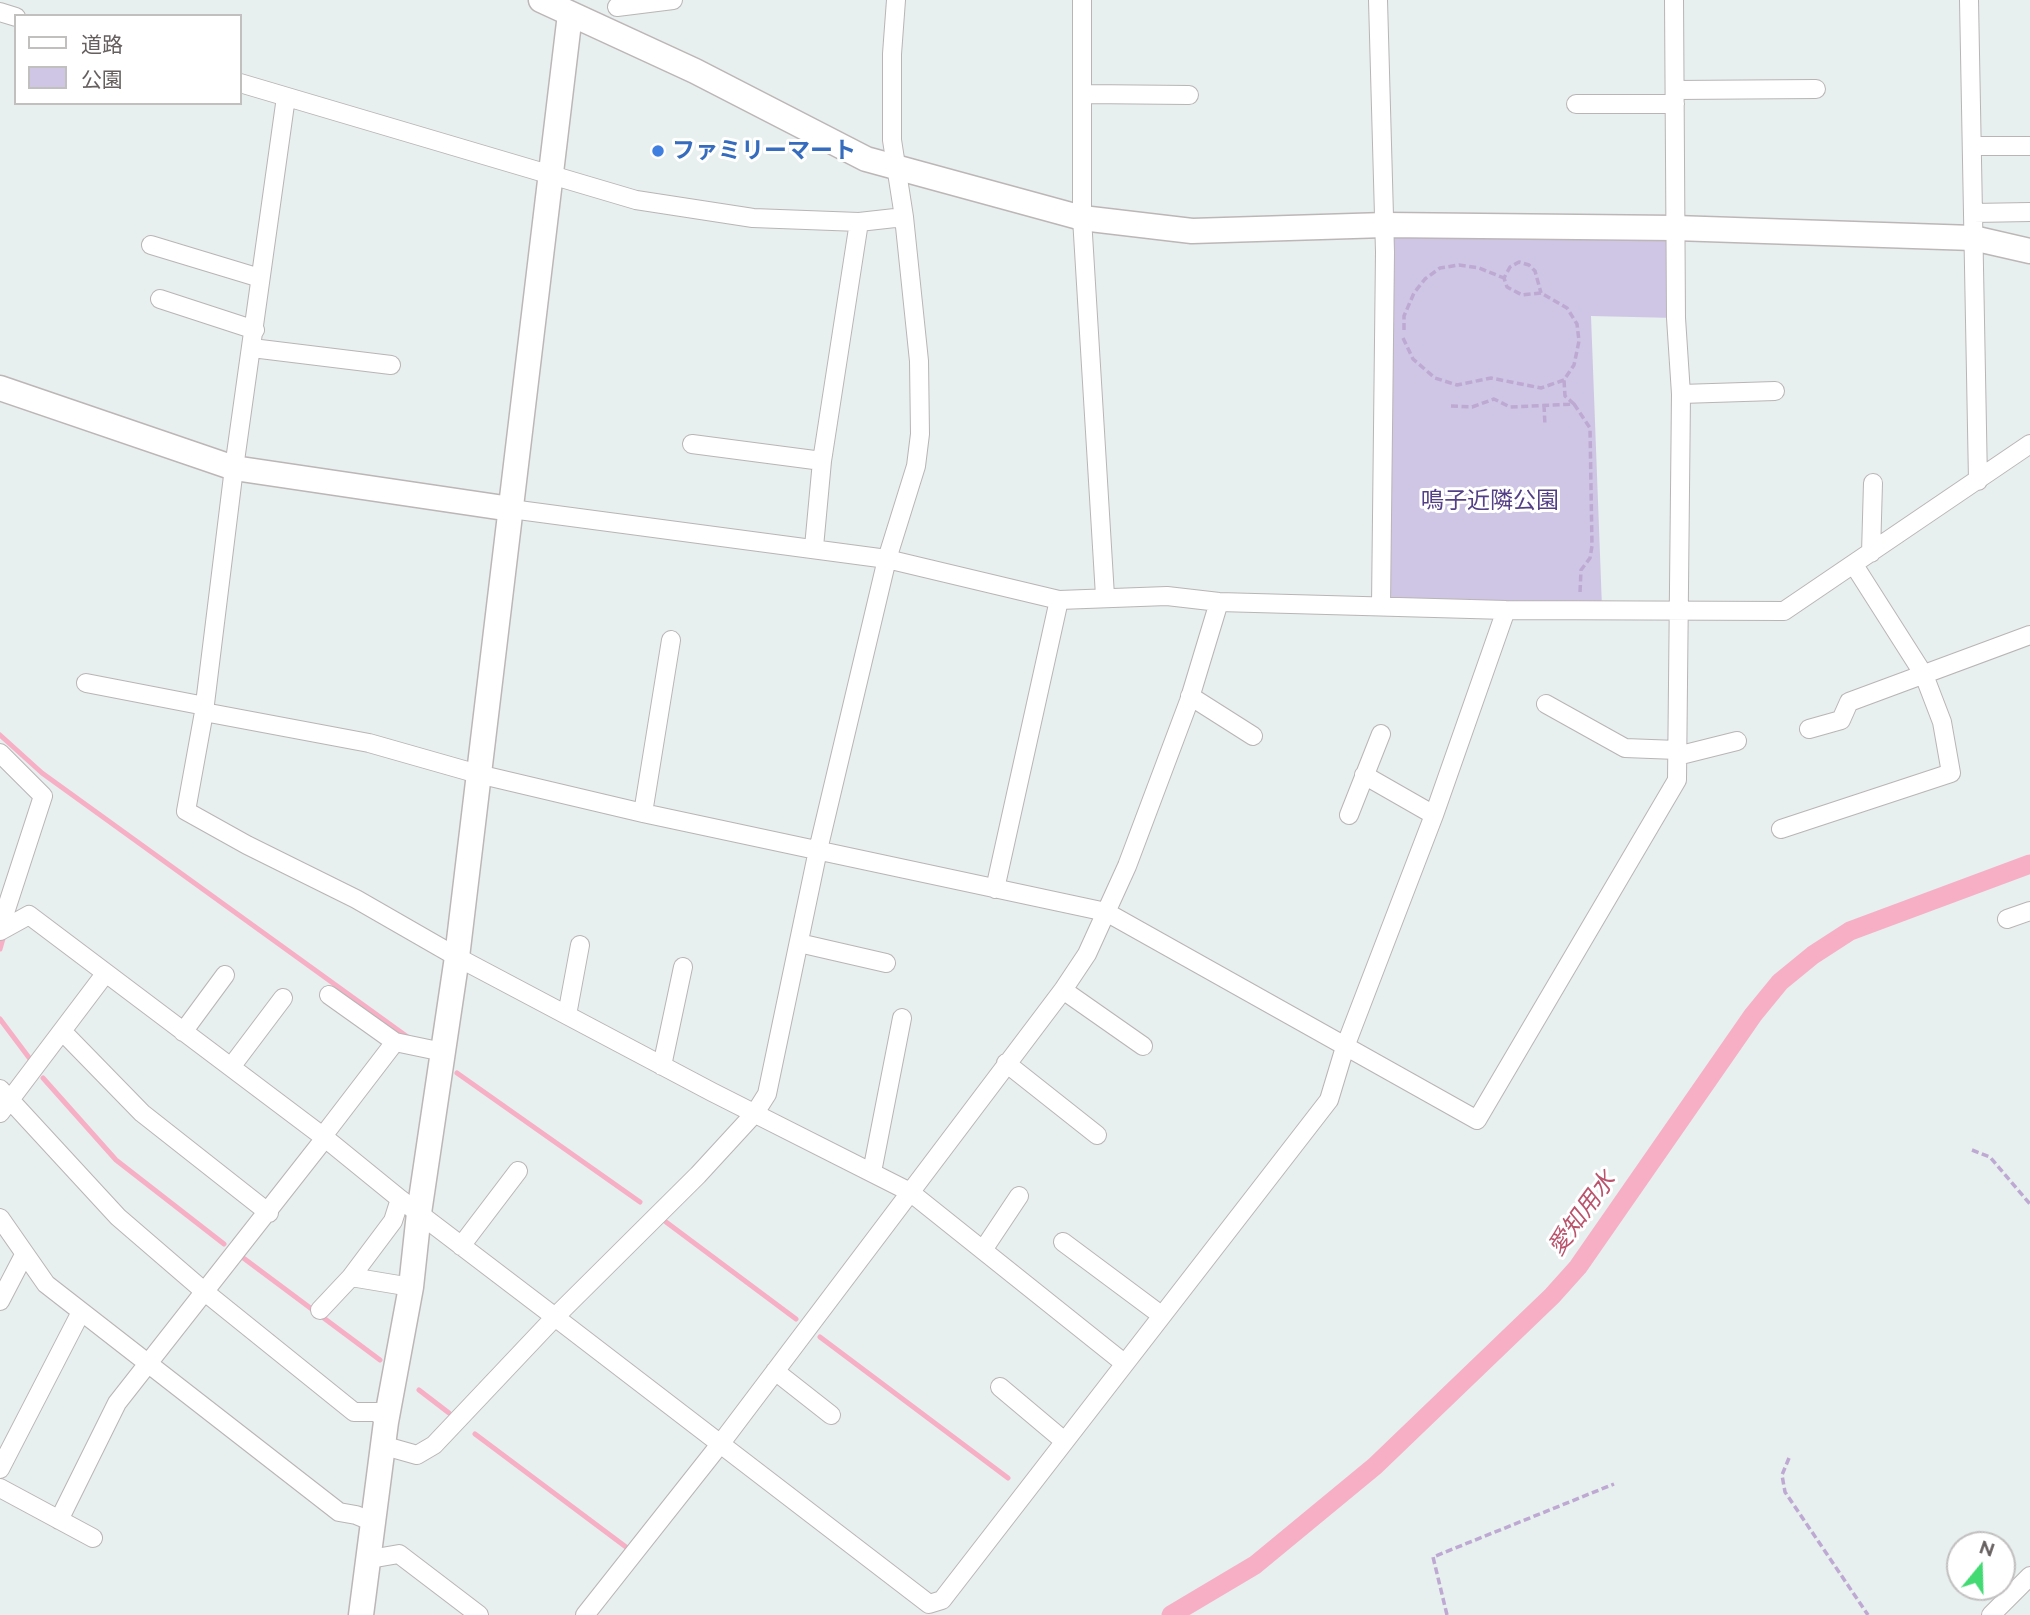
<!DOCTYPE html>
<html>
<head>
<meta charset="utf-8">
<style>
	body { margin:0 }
	#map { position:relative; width:2030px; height:1615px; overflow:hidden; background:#e7efef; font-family:Raleway,"Noto Sans JP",sans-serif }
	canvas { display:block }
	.legend { position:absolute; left:14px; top:14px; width:228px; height:91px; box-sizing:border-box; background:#fff; border:2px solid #c2bfbf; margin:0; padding:9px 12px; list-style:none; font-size:21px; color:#665f60 }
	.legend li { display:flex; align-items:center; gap:14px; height:35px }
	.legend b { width:35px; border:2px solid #c2bfbf }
	.north { position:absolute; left:1946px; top:1531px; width:70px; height:70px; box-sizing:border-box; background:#fff; border:2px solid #c2bfbf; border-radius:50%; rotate:19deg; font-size:19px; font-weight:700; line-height:28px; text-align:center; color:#665f60 }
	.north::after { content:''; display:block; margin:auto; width:24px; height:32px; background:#43da73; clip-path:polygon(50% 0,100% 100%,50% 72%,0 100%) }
</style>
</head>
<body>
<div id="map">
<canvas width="2030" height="1615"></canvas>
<ul class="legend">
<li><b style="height:9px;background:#fff"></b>道路</li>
<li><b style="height:19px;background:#cec6e4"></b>公園</li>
</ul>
<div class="north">N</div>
</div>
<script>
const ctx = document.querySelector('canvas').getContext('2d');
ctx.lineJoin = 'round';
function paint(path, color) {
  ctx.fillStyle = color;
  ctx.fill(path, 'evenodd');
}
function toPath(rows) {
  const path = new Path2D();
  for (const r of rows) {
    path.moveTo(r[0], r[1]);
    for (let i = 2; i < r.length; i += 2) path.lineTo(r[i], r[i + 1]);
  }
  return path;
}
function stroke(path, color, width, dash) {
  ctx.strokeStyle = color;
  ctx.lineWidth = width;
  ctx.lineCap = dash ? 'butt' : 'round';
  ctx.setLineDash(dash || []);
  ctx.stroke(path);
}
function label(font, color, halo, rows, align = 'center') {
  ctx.font = font + ' Raleway,"Noto Sans JP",sans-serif';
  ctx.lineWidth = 6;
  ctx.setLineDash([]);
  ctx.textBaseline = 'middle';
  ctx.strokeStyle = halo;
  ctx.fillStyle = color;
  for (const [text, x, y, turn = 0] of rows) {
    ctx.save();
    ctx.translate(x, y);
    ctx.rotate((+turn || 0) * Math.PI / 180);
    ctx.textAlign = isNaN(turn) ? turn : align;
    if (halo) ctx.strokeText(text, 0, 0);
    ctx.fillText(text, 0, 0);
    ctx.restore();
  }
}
const green = toPath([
	[1385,225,1675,228,1676,318,1591,316,1602,608,1381,605]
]);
const stream = toPath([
	[0,735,42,773,409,1038],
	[0,949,4,935],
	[0,1019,30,1059],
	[457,1073,640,1202],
	[43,1078,116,1160,224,1244],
	[666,1222,796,1319],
	[242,1257,380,1360],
	[820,1337,1008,1478],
	[419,1390,449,1413],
	[475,1434,630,1550]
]);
const canal = toPath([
	[1171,1615,1255,1565,1375,1466,1552,1296,1578,1267,1753,1015,1780,982,1813,955,1850,931,2030,864]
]);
const path = toPath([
	[1404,330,1404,316,1414,293,1425,279,1440,268,1459,265,1479,268,1504,278],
	[1403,338,1413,359,1435,378,1457,385,1491,378,1541,388,1564,380,1574,365,1579,341,1577,324,1567,308,1541,293,1522,295,1507,287,1504,278,1510,267,1519,262,1529,265,1535,271,1541,293],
	[1574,404,1590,428,1592,546,1590,558,1581,570,1580,593],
	[1544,405,1545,426],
	[1451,406,1472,407,1494,399,1510,407,1574,404,1565,396,1564,380],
	[1972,1150,1990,1157,2030,1204],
	[1789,1458,1782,1475,1785,1492,1868,1615],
	[1447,1615,1433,1557,1614,1484]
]);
const street = toPath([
	[896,0,892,54,892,140,904,217,919,361,920,434,916,466,887,559,818,850,767,1094,755,1113,698,1175,555,1317,929,1604,942,1600,1329,1100,1345,1047,1434,815,1506,610],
	[1082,0,1082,218,1105,596],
	[1378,0,1385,252,1381,605],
	[1969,0,1978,481],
	[617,7,673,0],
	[0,12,16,17],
	[240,83,636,200,753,218,859,222,904,217],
	[1675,90,1816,89],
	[1084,94,1189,95],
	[286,97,234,468,204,712,186,811,247,845,356,899,457,957,712,1092,910,1192,1124,1363],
	[1576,104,1675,104],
	[1972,146,2030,146],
	[1973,213,2030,212],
	[151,245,260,278],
	[160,299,255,330],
	[252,348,391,365],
	[1681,394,1775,391],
	[692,444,822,461],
	[511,509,887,559,1059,600,1167,596,1219,602,1506,610,1784,611,2030,444],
	[814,547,822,461,859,222],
	[1871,553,1873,483],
	[86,683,205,706],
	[1190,696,1253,736],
	[1546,704,1625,748,1677,750],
	[204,712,369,743,478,774,643,813,1106,912,1477,1120,1677,780,1681,394,1676,318,1674,0],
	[1809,729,1841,720,1849,702,2030,635],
	[0,753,43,796,0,928],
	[1677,756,1737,741],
	[1364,775,1434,815],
	[643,813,671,640],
	[1349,815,1381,734],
	[1781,829,1951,773,1942,722,1924,675,1854,565],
	[995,889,1059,600],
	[2007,919,2030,911],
	[0,931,29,915,325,1138,400,1199,555,1317,434,1445,417,1455,385,1446],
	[799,943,886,963],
	[1063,990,1143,1046],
	[329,995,395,1042,443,1052],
	[567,1015,580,945],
	[62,1031,142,1113,269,1213],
	[183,1032,225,975],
	[1006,1063,1097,1135],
	[662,1066,683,967],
	[231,1067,283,998],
	[0,1089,118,1217,205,1292,354,1412,377,1412,386,1422],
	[0,1113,105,974],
	[323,1136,395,1042],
	[872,1172,902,1018],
	[0,1218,46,1284,339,1512,356,1515,373,1522],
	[1063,1242,1161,1315],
	[461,1246,518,1171],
	[983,1250,1019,1196],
	[351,1277,411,1287],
	[0,1301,24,1255],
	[320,1310,351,1277,393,1221,400,1199],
	[775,1371,831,1415],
	[1000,1387,1063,1440],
	[0,1469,81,1312],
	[0,1488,93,1538],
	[59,1520,117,1403,325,1138],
	[370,1559,399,1554,479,1615],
	[585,1615,721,1443,1063,990,1087,954,1127,866,1189,701,1219,602],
	[1991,1615,2030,1576]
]);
const secondary = toPath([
	[541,0,695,71,866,159,1082,218,1192,231,1385,225,1675,228,1973,238,2030,251],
	[0,388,234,468,511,509],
	[361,1615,386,1422,411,1287,419,1213,457,957,570,14]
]);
const markers = [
	[658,151,7,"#3f7fe0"]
];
const shopNames = [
	["ファミリーマート",672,151]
];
const parkNames = [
	["鳴子近隣公園",1490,501]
];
const waterNames = [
	["愛知用水",1582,1214,-54]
];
paint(green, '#cec6e4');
stroke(stream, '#f7afc6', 5);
stroke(canal, '#f7afc6', 19);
stroke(street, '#bab4b5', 20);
stroke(secondary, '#bdb6b7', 27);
stroke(path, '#bea9d3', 3.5, [7, 3.5]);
stroke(street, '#fff', 18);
stroke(secondary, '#fff', 24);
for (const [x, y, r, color] of markers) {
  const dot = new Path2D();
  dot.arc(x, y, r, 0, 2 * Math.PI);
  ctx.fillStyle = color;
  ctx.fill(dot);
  stroke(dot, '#fff', 2.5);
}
label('bold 23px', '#366cbe', '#fff', shopNames, 'left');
label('23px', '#533f85', '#fff', parkNames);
label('italic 24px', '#ba536c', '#fff', waterNames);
</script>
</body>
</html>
